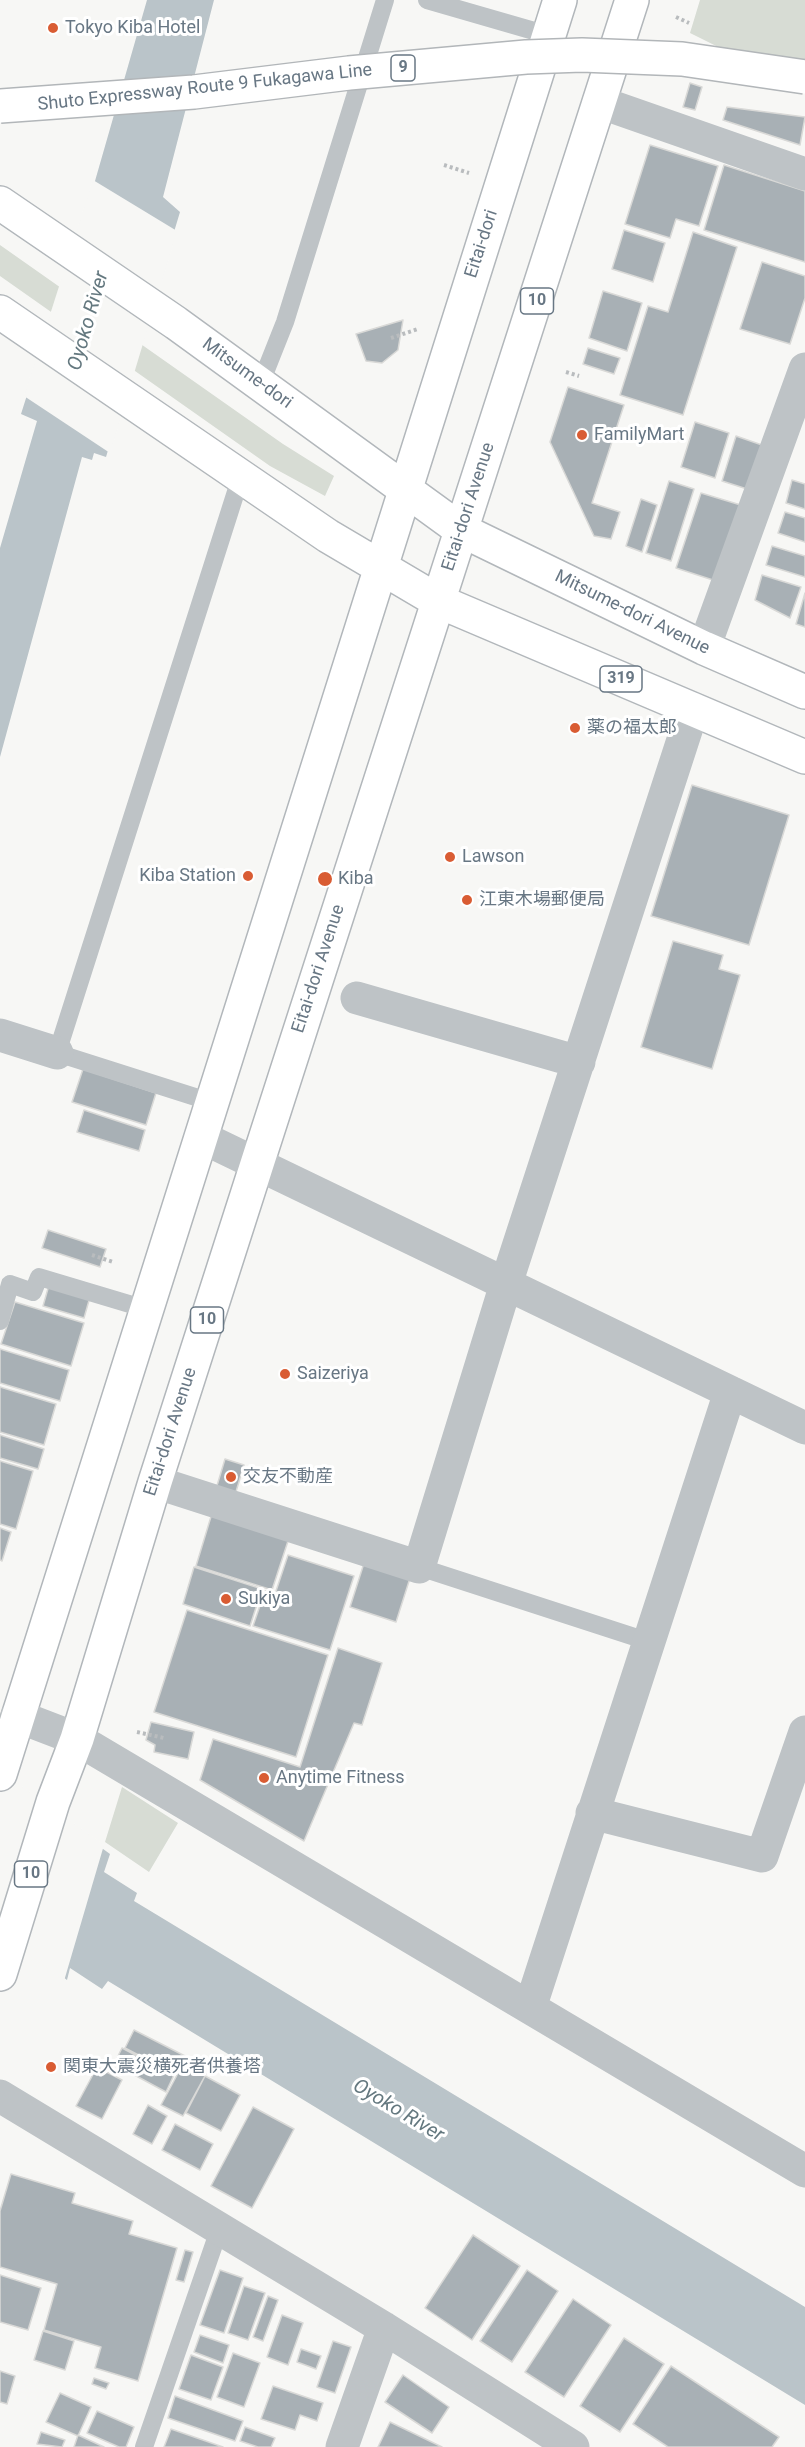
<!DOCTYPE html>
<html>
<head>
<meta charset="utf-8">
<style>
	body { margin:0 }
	canvas { display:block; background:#f7f7f5 }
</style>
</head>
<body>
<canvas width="805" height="2447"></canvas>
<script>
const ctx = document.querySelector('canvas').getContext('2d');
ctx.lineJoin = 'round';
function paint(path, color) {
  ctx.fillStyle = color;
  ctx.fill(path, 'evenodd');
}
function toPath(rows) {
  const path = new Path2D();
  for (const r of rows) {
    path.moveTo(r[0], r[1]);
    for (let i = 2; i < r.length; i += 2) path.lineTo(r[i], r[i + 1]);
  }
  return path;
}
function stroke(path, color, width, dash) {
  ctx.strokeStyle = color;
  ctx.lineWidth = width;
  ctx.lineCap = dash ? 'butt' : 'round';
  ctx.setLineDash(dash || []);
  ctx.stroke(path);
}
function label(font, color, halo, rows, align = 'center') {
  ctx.font = font + ' Roboto,"Noto Sans JP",sans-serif';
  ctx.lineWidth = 6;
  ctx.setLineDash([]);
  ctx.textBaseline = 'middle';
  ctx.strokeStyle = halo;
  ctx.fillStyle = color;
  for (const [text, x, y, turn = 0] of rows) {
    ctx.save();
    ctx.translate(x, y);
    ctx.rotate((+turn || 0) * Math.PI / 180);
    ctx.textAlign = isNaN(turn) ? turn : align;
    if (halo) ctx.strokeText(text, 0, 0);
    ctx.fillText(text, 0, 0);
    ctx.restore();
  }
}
const green = toPath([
	[700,0,805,0,805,90,690,33],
	[0,245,283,444,334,476,325,496,270,466,0,276],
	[122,1787,178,1823,149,1872,105,1842]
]);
const water = toPath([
	[147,0,214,0,163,197,180,212,106,457,94,453,92,460,82,457,0,757,0,548,37,421,21,414,95,181],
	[0,1774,110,1854,104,1872,137,1893,134,1901,805,2307,805,2405,108,1981,102,1989,70,1968,67,1980,0,1930]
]);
const pier = toPath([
	[93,180,177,231,110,453,24,396],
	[0,1771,104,1845,64,1981,0,1933]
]);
const building = toPath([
	[690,83,702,87,695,110,683,107,690,83],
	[727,107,805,117,800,145,723,120,727,107],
	[650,145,718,166,699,226,676,219,670,238,625,224,650,145],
	[724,165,805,191,805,262,704,230,724,165],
	[624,230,665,243,653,282,612,269,624,230],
	[693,232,737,247,683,415,620,395,648,306,668,312,693,232],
	[762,262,805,276,805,298,790,344,740,329,762,262],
	[603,291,642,303,627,351,589,338,603,291],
	[403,320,398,350,382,363,366,361,356,334,403,320],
	[588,348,620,358,614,374,583,364,588,348],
	[568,387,624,405,592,503,620,512,611,539,594,536,550,442,568,387],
	[695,422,729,433,715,478,681,467,695,422],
	[736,436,762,445,747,489,722,481,736,436],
	[792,480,805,484,805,509,786,503,792,480],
	[669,481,694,489,671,561,646,553,669,481],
	[701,493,744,506,719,582,676,568,701,493],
	[641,499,657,505,642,552,626,546,641,499],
	[785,512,805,518,805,542,778,533,785,512],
	[772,546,805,556,805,577,766,565,772,546],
	[762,575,801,587,790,618,755,600,762,575],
	[805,593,805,627,796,624,805,593],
	[692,785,789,815,749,945,651,916,692,785],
	[673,941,723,955,719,969,740,975,712,1069,641,1047,673,941],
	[83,1069,156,1093,146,1125,72,1102,83,1069],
	[84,1110,145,1130,139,1151,77,1132,84,1110],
	[48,1230,106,1249,100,1267,42,1248,48,1230],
	[49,1285,90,1297,84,1318,43,1306,49,1285],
	[15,1302,84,1323,71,1366,1,1344,15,1302],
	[0,1349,69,1370,60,1401,0,1383,0,1349],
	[0,1387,56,1404,44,1445,0,1432,0,1387],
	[0,1435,44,1449,38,1469,0,1458,0,1435],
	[225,1459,244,1465,235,1495,216,1489,225,1459],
	[0,1461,33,1471,16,1529,0,1524,0,1461],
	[213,1510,290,1535,272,1590,196,1566,213,1510],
	[0,1528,11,1532,2,1561,0,1560,0,1528],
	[288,1555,354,1576,330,1650,253,1626,265,1591,275,1594,288,1555],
	[365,1560,411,1575,396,1622,350,1607,365,1560],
	[194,1567,262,1589,250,1626,183,1604,194,1567],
	[187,1610,328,1655,296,1757,154,1712,187,1610],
	[338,1648,382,1663,362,1725,354,1723,304,1841,200,1780,213,1739,300,1767,338,1648],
	[151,1722,194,1732,188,1759,154,1752,155,1745,146,1740,151,1722],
	[134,2030,185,2056,175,2074,125,2048,134,2030],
	[122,2048,174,2075,166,2092,114,2064,122,2048],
	[184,2062,206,2074,183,2116,161,2105,184,2062],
	[97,2067,122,2080,102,2119,76,2106,97,2067],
	[205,2076,240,2095,221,2131,186,2113,205,2076],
	[148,2105,167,2116,152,2144,133,2134,148,2105],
	[253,2107,294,2129,252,2208,211,2186,253,2107],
	[175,2124,213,2144,200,2170,162,2150,175,2124],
	[11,2174,75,2193,72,2203,133,2221,129,2234,177,2248,138,2381,95,2368,101,2347,44,2330,57,2284,0,2267,0,2211,11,2174],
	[473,2235,520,2266,472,2340,425,2308,473,2235],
	[185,2250,193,2252,184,2282,176,2280,185,2250],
	[220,2270,243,2278,224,2333,200,2325,220,2270],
	[527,2270,558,2291,512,2362,480,2341,527,2270],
	[0,2275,41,2288,28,2330,0,2322,0,2275],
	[244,2286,265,2293,248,2340,228,2333,244,2286],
	[268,2296,278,2300,263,2341,253,2337,268,2296],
	[573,2299,611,2325,564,2397,525,2372,573,2299],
	[282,2315,303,2323,288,2365,267,2357,282,2315],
	[43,2331,74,2341,65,2370,34,2360,43,2331],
	[200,2335,229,2345,223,2363,194,2352,200,2335],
	[624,2338,664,2364,620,2432,580,2406,624,2338],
	[333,2341,351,2347,335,2393,317,2387,333,2341],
	[301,2349,321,2356,316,2369,297,2362,301,2349],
	[233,2353,260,2363,244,2407,217,2397,233,2353],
	[191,2355,223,2367,211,2400,179,2389,191,2355],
	[671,2366,779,2437,772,2447,668,2447,633,2424,671,2366],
	[0,2371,15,2376,7,2404,0,2402,0,2371],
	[403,2375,449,2407,432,2433,385,2402,403,2375],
	[94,2378,109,2383,106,2389,92,2384,94,2378],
	[273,2386,323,2403,317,2421,300,2415,295,2430,261,2419,273,2386],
	[60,2393,91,2407,78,2436,46,2422,60,2393],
	[175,2396,243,2421,235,2441,168,2418,175,2396],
	[97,2411,134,2427,126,2447,119,2447,87,2433,97,2411],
	[390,2422,442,2447,378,2447,390,2422],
	[245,2427,275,2438,271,2447,258,2447,240,2441,245,2427],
	[171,2429,223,2447,164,2447,171,2429],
	[41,2432,65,2440,62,2447,37,2444,41,2432],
	[78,2435,104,2447,74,2447,78,2435]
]);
const path = toPath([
	[676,17,689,23],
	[444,165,469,173],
	[391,338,418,329],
	[566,372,579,376],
	[92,1255,113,1262],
	[137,1732,164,1738]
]);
const lane = toPath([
	[427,0,548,35],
	[260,385,285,322,385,0],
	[211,1102,57,1053,241,476],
	[0,1321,10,1284,33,1292,39,1277,146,1309],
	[419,1567,647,1641],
	[144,2447,219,2230]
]);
const street = toPath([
	[599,102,805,174],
	[704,648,805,369],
	[357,998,579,1062],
	[0,1035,57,1053],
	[201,1137,805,1428],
	[155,1482,419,1567,506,1284,693,709],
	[17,1716,77,1739,805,2171],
	[592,1813,762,1856,805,1732],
	[530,2008,730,1392],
	[0,2096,384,2328,573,2447],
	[342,2447,384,2328]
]);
const primary = toPath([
	[0,203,176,323,461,530,704,648,805,692],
	[0,312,328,536,438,601,805,757],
	[0,1774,560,0],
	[0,1974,53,1802,77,1739,155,1482,257,1164,632,0]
]);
const highwayBridge = toPath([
	[0,106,194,92,349,73,526,57,582,55,682,59,805,77]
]);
const markers = [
	[53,28,6,"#d95c33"],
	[582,435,6,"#d95c33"],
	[575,728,6,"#d95c33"],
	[450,857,6,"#d95c33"],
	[248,876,6,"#d95c33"],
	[325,879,8,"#d95c33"],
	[467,900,6,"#d95c33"],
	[285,1374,6,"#d95c33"],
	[231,1477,6,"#d95c33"],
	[226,1599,6,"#d95c33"],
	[264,1778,6,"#d95c33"],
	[51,2067,6,"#d95c33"]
];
const shields = [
	[403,68,24],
	[537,301,33],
	[621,679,42],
	[207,1320,33],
	[31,1874,33]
];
const shieldNames = [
	["9",403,68],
	["10",537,301],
	["319",621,679],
	["10",207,1320],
	["10",31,1874]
];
const poiNames = [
	["Tokyo Kiba Hotel",65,28],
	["FamilyMart",594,435],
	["薬の福太郎",587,728],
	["Lawson",462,857],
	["Kiba Station",236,876,"right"],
	["Kiba",338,879],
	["江東木場郵便局",479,900],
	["Saizeriya",297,1374],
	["交友不動産",243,1477],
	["Sukiya",238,1599],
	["Anytime Fitness",276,1778],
	["関東大震災横死者供養塔",63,2067]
];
const streetNames = [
	["Shuto Expressway Route 9 Fukagawa Line",205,88,-6],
	["Eitai-dori",482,244,-72],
	["Mitsume-dori",247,374,36],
	["Eitai-dori Avenue",469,507,-72],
	["Mitsume-dori Avenue",632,613,26],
	["Eitai-dori Avenue",319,969,-72],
	["Eitai-dori Avenue",171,1432,-72]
];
const waterNames = [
	["Oyoko River",89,321,-74],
	["Oyoko River",398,2111,31]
];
paint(green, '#d7dcd4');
paint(water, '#bac4c9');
paint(pier, '#f7f7f5');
paint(building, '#a8b0b5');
stroke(building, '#d9d9d7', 1.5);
stroke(primary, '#b2b7bb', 36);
stroke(path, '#b9bcbe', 4, [3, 3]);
stroke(lane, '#bec3c6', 18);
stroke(street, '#bec3c6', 33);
stroke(primary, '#fff', 33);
stroke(highwayBridge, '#b2b6b9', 36, []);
stroke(highwayBridge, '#fff', 33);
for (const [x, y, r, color] of markers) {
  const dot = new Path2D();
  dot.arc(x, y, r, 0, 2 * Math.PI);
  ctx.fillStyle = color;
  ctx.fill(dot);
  stroke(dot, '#fff', 2);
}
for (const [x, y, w] of shields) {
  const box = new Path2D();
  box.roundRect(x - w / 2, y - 13, w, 26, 4.5);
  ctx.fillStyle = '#fff';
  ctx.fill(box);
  stroke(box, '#687784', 1.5);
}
label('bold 16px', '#687784', null, shieldNames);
label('18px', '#687784', '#fff', poiNames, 'left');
label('18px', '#687784', '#fff', streetNames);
label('italic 20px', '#64787f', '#fff', waterNames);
</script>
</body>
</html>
